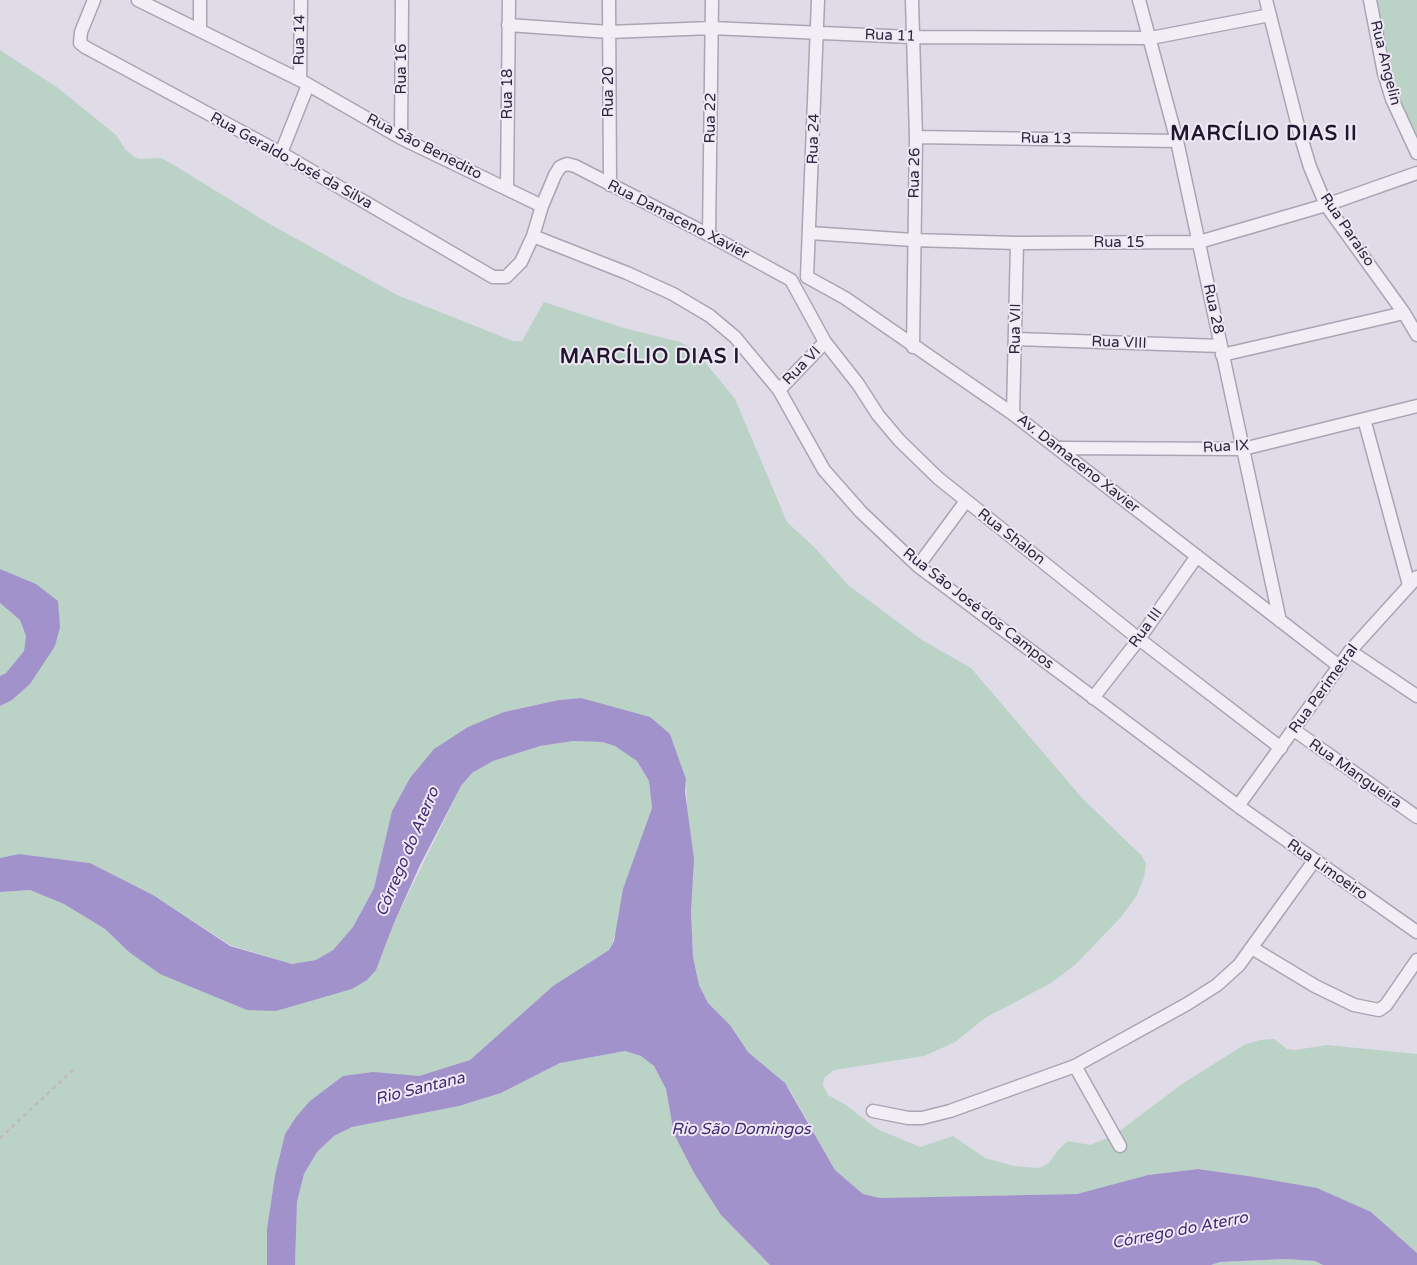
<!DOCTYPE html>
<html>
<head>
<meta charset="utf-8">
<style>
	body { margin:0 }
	canvas { display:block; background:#dfdbe7 }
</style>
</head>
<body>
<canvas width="1417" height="1265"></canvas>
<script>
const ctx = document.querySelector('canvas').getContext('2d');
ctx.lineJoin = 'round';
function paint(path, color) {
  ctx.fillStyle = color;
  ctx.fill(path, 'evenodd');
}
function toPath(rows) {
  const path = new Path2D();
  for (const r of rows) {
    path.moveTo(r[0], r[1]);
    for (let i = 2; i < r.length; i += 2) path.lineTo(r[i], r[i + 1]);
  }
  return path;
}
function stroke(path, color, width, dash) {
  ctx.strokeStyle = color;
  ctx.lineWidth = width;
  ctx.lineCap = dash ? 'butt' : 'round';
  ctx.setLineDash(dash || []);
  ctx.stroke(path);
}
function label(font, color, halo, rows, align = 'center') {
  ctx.font = font + ' "Varela Round",sans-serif';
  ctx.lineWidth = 4;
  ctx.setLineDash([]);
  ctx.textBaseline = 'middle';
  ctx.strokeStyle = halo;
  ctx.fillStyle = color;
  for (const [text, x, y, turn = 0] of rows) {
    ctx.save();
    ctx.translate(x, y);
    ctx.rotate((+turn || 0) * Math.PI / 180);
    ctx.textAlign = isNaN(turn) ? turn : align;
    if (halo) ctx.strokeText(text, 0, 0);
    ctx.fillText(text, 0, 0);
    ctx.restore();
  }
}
const green = toPath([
	[1374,0,1417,0,1417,146,1393,96],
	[0,50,58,88,116,135,125,149,134,157,140,159,161,158,169,162,268,223,397,295,513,341,522,341,544,302,624,328,680,342,696,351,735,399,787,522,815,548,848,585,922,640,971,668,1082,798,1142,856,1146,864,1144,877,1137,895,1122,916,1076,964,1051,983,985,1018,955,1042,924,1056,834,1070,824,1078,823,1085,828,1095,846,1105,877,1129,920,1147,953,1136,985,1158,1014,1166,1039,1168,1048,1164,1059,1149,1068,1141,1090,1145,1113,1136,1182,1084,1244,1045,1260,1040,1274,1039,1287,1049,1295,1050,1327,1045,1417,1054,1417,1253,1371,1212,1248,1176,1198,1169,1148,1175,1077,1194,880,1198,863,1194,835,1170,790,1090,777,1076,748,1052,730,1025,708,1003,699,985,693,957,686,779,670,734,581,698,559,700,504,712,410,778,392,811,374,888,353,927,333,950,317,960,292,964,230,945,153,895,90,863,19,854,0,858,0,706,12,700,30,684,36,584,0,569],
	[0,603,20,620,26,636,24,651,6,673,0,676],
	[573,741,602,742,615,746,637,760,649,781,652,808,613,941,609,950,553,986,470,1060,419,1076,403,1076,296,1117,285,1134,275,1175,267,1229,267,1265,0,1265,0,892,30,890,64,904,105,929,129,952,341,992,352,989,376,970,394,923,461,786,472,773,493,761,540,746],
	[625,1051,641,1056,654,1066,666,1089,674,1134,694,1173,721,1215,770,1265,295,1265,297,1202,304,1174,317,1152,334,1136,352,1127,459,1106,501,1093,560,1063],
	[1286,1259,1315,1261,1323,1265,1211,1265,1220,1262]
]);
const water = toPath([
	[0,569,36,584,58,601,60,627,55,646,30,684,12,700,0,706,0,676,6,673,24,651,26,636,20,620,0,603],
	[581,698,650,717,670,734,686,779,685,792,694,859,691,910,693,957,699,985,708,1003,730,1025,748,1052,785,1083,835,1170,863,1194,880,1198,1077,1194,1148,1175,1198,1169,1248,1176,1317,1188,1371,1212,1417,1253,1417,1265,1323,1265,1315,1261,1286,1259,1220,1262,1211,1265,770,1265,721,1215,694,1173,674,1134,666,1089,654,1066,641,1056,625,1051,560,1063,501,1093,459,1106,352,1127,334,1136,317,1152,304,1174,297,1202,295,1265,267,1265,267,1229,275,1175,285,1134,296,1117,310,1101,343,1076,373,1072,419,1076,470,1060,553,986,609,950,614,941,623,889,652,808,649,781,637,761,615,746,602,742,573,741,540,746,493,761,472,773,461,786,420,865,394,923,376,970,367,980,352,989,276,1011,247,1010,160,974,129,952,105,929,64,904,30,890,0,892,0,858,19,854,90,863,153,895,230,946,292,964,316,960,333,950,353,927,374,888,392,811,410,778,434,749,468,727,504,712,559,700]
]);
const path = toPath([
	[0,1138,73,1070]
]);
const minor = toPath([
	[94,0,81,32,80,43,85,47,281,153,493,277,506,277,521,262,533,236,542,206,555,175,560,167,567,164,575,166,709,235,791,280],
	[138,0,300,80,401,138,542,206],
	[609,0,610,185],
	[912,0,916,137,913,347],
	[1139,0,1177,141,1280,621],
	[1266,0,1300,134,1310,167,1326,205,1404,313,1417,335],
	[1370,0,1384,73,1392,99,1417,153],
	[508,25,609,32,712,28,911,37,1151,38,1270,15],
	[200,29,200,0],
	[300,80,301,0],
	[916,137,1177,141],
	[401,138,402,0],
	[281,153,308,85],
	[507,189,509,0],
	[810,233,913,240,1017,243,1199,242,1326,205,1417,173],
	[709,235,712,0],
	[533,236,627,273,673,294,710,316,735,337,779,390,824,470,861,512,918,566,1238,806,1417,932],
	[807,277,845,298,1013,414,1339,666],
	[807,277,818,0],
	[791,280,825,342,858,384,878,415,899,440,938,478,1139,639,1281,748],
	[1016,339,1221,346],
	[1222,355,1404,313],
	[779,390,825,342],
	[1013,414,1017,243],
	[1364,419,1409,585],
	[1060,448,1243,449,1417,406],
	[918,566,966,501],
	[1350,651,1417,696],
	[1093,698,1139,639,1197,556],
	[1294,730,1417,817],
	[1238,806,1350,651,1417,577],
	[1252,948,1315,986,1354,1005,1379,1010,1386,1005,1417,960],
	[1075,1066,1120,1146],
	[873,1111,908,1118,922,1118,950,1111,1075,1066,1187,1004,1217,985,1239,965,1314,861]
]);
const streetNames = [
	["Rua 11",890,36,2],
	["Rua 14",300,40,-89],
	["Rua Angelin",1385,63,76],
	["Rua 16",402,69,-90],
	["Rua 20",609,92,-90],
	["Rua 18",508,94,-90],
	["Rua 22",711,118,-89],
	["Rua 24",814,139,-88],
	["Rua 13",1046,139,1],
	["Rua São Benedito",424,147,27],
	["Rua Geraldo José da Silva",291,161,29],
	["Rua 26",915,173,-89],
	["Rua Damaceno Xavier",678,220,27],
	["Rua Paraíso",1347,230,56],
	["Rua 15",1119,243],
	["Rua 28",1213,309,78],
	["Rua VII",1016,329,-89],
	["Rua VIII",1119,343,2],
	["Rua VI",802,366,-46],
	["Rua IX",1226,447,-3],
	["Av. Damaceno Xavier",1078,464,38],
	["Rua Shalon",1011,537,38],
	["Rua São José dos Campos",978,609,38],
	["Rua III",1146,628,-54],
	["Rua Perimetral",1324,689,-54],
	["Rua Mangueira",1355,774,35],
	["Rua Limoeiro",1327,870,35]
];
const waterNames = [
	["Córrego do Aterro",408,852,-67],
	["Rio Santana",420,1089,-14],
	["Rio São Domingos",741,1130],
	["Córrego do Aterro",1180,1231,-11]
];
const districtNames = [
	["MARCÍLIO DIAS II",1264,135],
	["MARCÍLIO DIAS I",650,358]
];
paint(green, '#bbd2c7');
paint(water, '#a192cb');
stroke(minor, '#aaa4b4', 15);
stroke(path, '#beb9c5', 2.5, [4, 4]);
stroke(minor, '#f1eef5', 12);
label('15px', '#2e243e', '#eeeaf5', streetNames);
label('italic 16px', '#422a75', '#eeeaf5', waterNames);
ctx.letterSpacing = '1px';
label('bold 20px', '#21162e', '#eeeaf5', districtNames);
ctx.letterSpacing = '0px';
</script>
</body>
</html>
